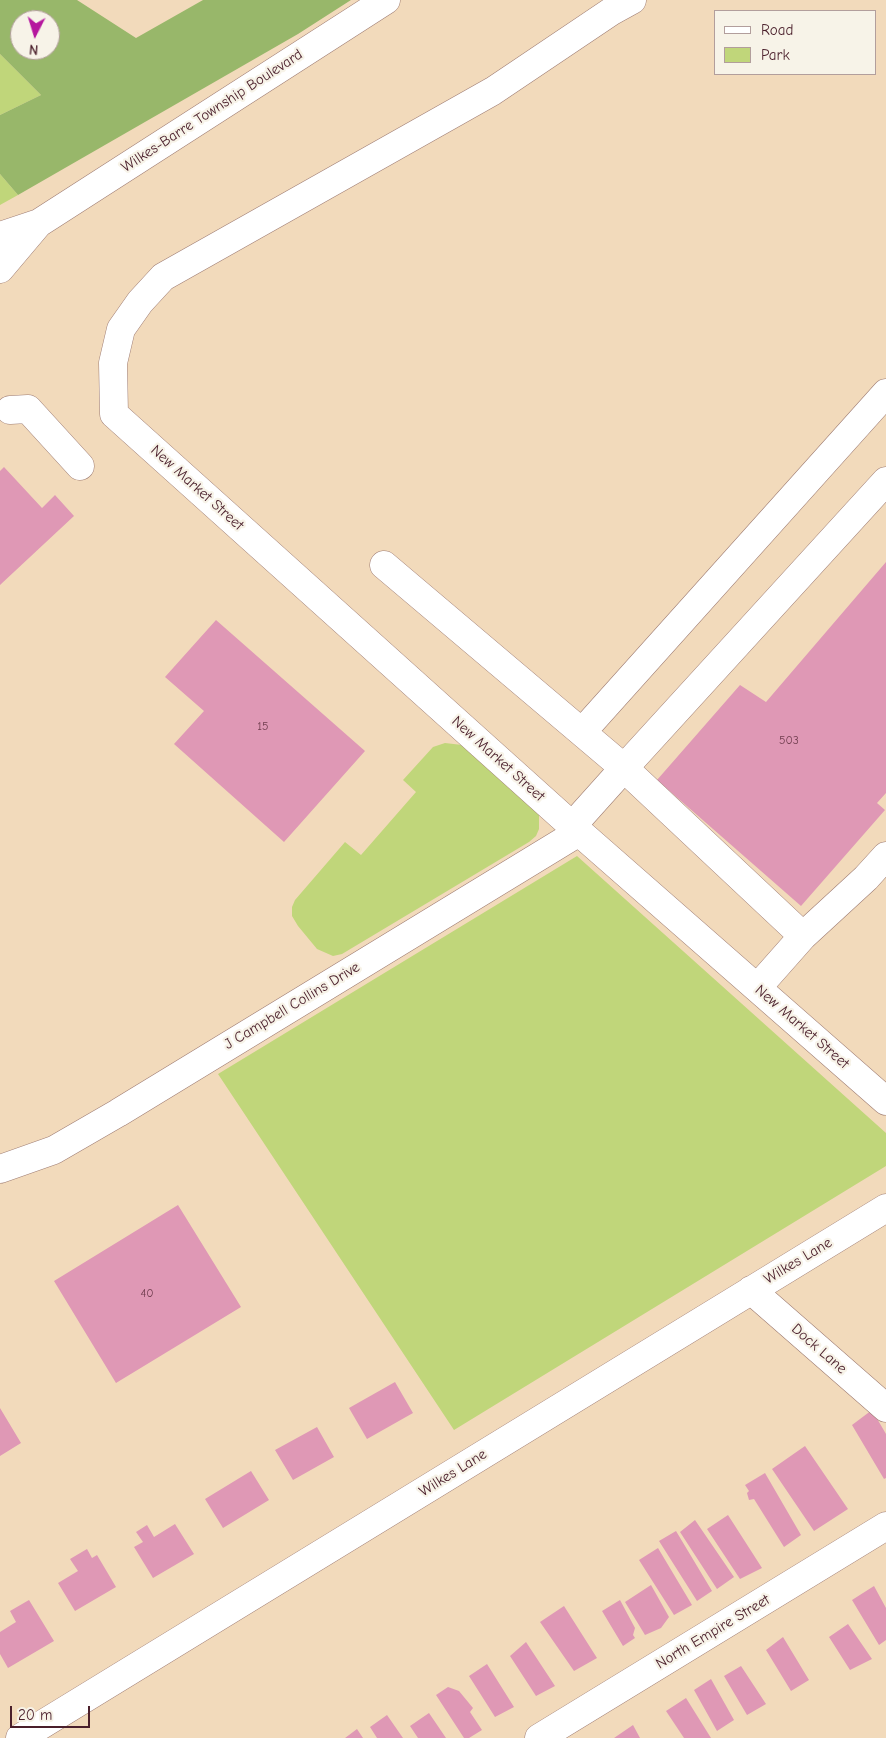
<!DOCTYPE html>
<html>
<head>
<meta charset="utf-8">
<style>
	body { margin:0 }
	#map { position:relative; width:886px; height:1738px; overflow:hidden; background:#f2dabb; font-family:"Comic Neue",sans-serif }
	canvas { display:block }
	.legend { position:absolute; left:714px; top:10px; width:162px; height:65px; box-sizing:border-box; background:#f7f3e8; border:1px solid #b29e9c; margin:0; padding:6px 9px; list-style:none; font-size:15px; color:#4a1f2b }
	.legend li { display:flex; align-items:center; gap:10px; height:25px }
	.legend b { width:25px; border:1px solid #b29e9c }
	.north { position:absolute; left:10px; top:10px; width:50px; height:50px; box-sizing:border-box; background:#f7f3e8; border:1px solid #b29e9c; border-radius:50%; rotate:185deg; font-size:14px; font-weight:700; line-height:20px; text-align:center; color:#4a1f2b }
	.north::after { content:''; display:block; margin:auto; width:18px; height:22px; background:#b5179e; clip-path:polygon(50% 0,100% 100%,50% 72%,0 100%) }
	.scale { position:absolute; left:10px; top:1706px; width:80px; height:22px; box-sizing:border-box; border:2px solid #4a1f2b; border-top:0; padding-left:6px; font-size:15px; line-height:18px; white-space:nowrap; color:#4a1f2b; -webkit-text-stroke:4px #f7f3e8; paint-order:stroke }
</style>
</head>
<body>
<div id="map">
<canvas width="886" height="1738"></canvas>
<ul class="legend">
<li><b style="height:6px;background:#fff"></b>Road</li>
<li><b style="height:14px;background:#c0d67a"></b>Park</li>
</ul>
<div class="north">N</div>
<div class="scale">20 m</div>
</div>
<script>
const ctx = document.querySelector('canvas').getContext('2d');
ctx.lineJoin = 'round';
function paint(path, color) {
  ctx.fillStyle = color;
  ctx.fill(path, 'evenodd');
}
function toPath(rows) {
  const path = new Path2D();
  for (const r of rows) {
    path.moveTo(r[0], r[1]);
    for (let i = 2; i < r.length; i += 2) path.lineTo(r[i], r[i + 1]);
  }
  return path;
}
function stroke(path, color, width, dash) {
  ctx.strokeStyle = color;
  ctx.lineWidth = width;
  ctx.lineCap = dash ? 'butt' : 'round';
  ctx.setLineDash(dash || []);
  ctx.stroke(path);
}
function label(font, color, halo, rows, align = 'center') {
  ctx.font = font + ' "Comic Neue",sans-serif';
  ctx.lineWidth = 4.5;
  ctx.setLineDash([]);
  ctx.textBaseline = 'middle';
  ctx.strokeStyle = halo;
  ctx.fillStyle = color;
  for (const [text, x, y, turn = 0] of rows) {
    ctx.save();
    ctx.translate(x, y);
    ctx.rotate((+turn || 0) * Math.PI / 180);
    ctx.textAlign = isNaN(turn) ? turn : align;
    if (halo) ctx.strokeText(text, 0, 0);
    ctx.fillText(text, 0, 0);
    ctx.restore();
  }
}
const green = toPath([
	[0,54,41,95,0,115],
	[0,174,18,195,0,205],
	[445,743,462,745,539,813,539,829,536,836,529,842,342,954,333,956,317,949,298,926,292,916,292,907,295,900,345,842,361,855,416,792,403,780,433,747],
	[577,856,886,1133,886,1166,454,1430,218,1074]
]);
const forest = toPath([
	[0,0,77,0,136,38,203,0,351,0,298,34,18,195,0,174,0,115,41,95,0,54],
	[20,20,50,20,50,50,20,50]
]);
const building = toPath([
	[4,467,42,508,55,495,74,516,0,585,0,471],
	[886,562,886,793,877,803,885,810,801,906,657,780,740,685,766,702],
	[216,620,365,751,284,842,174,744,204,711,165,677],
	[178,1205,241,1307,116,1383,54,1281],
	[395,1382,413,1413,367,1439,349,1408],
	[0,1408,21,1443,0,1456],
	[872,1410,886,1434,886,1478,884,1479,852,1425],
	[317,1427,334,1457,293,1480,275,1450],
	[805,1446,848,1509,814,1531,772,1469],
	[251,1471,269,1500,223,1528,205,1499],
	[765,1473,801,1535,784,1547,754,1499,749,1500,747,1493,749,1491,745,1485],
	[728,1515,762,1568,740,1579,707,1529],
	[695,1520,734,1577,717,1589,680,1532],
	[175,1524,194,1554,153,1578,134,1547,143,1542,136,1532,147,1525,154,1537],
	[676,1531,712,1591,697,1601,659,1541],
	[658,1548,692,1605,674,1615,639,1560],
	[87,1549,92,1558,97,1555,116,1587,75,1611,58,1583,78,1571,70,1559],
	[651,1585,669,1617,661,1628,645,1635,625,1602],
	[874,1586,886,1608,886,1640,879,1645,852,1600],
	[29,1600,54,1641,8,1668,0,1654,0,1632,16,1622,10,1611],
	[620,1600,635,1628,633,1635,635,1638,623,1646,602,1611],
	[564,1606,597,1658,574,1671,540,1622],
	[848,1624,872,1659,850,1670,829,1637],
	[783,1637,809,1680,791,1691,766,1650],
	[526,1642,555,1686,536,1696,510,1656],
	[487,1664,514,1707,495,1717,469,1676],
	[741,1666,766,1704,747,1715,724,1676],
	[711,1679,734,1720,717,1731,694,1690],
	[448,1687,459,1691,473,1708,470,1712,482,1730,469,1738,464,1738,436,1695],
	[686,1698,711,1738,684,1738,666,1711],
	[429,1713,446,1738,418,1738,410,1726],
	[387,1715,403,1738,377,1738,370,1727],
	[633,1725,640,1738,614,1738],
	[357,1729,363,1738,345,1738]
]);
const minor = toPath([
	[632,0,612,11,493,91,163,277,140,302,121,329,113,363,114,414,579,832,886,1101],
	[10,410,28,409,80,466],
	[384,565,624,768,886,481],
	[582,732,886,393],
	[572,826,624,768,803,936,757,988],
	[803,936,866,878,886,856],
	[0,1169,54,1150,118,1113,579,832],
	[751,1290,886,1408],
	[20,1738,886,1208],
	[539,1738,886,1526]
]);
const major = toPath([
	[0,236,39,223,386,0],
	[0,269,38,224]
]);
const numberNames = [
	["15",263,727],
	["503",789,741],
	["40",147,1294]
];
const streetNames = [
	["Wilkes-Barre Township Boulevard",212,111,-33],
	["New Market Street",197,488,42],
	["New Market Street",498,759,42],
	["J Campbell Collins Drive",292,1006,-31],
	["New Market Street",802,1027,41],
	["Wilkes Lane",798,1261,-31],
	["Dock Lane",819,1349,41],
	["Wilkes Lane",453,1473,-32],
	["North Empire Street",713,1632,-31]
];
paint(green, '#c0d67a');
paint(forest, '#98b76a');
paint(building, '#df98b5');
stroke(minor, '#9e7c73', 29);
stroke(major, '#9e7c73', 29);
stroke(minor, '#fff', 28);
stroke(major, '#fff', 28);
label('12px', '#6f3d4e', null, numberNames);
label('15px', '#4a1f2b', '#f7f3e8', streetNames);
</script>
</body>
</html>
